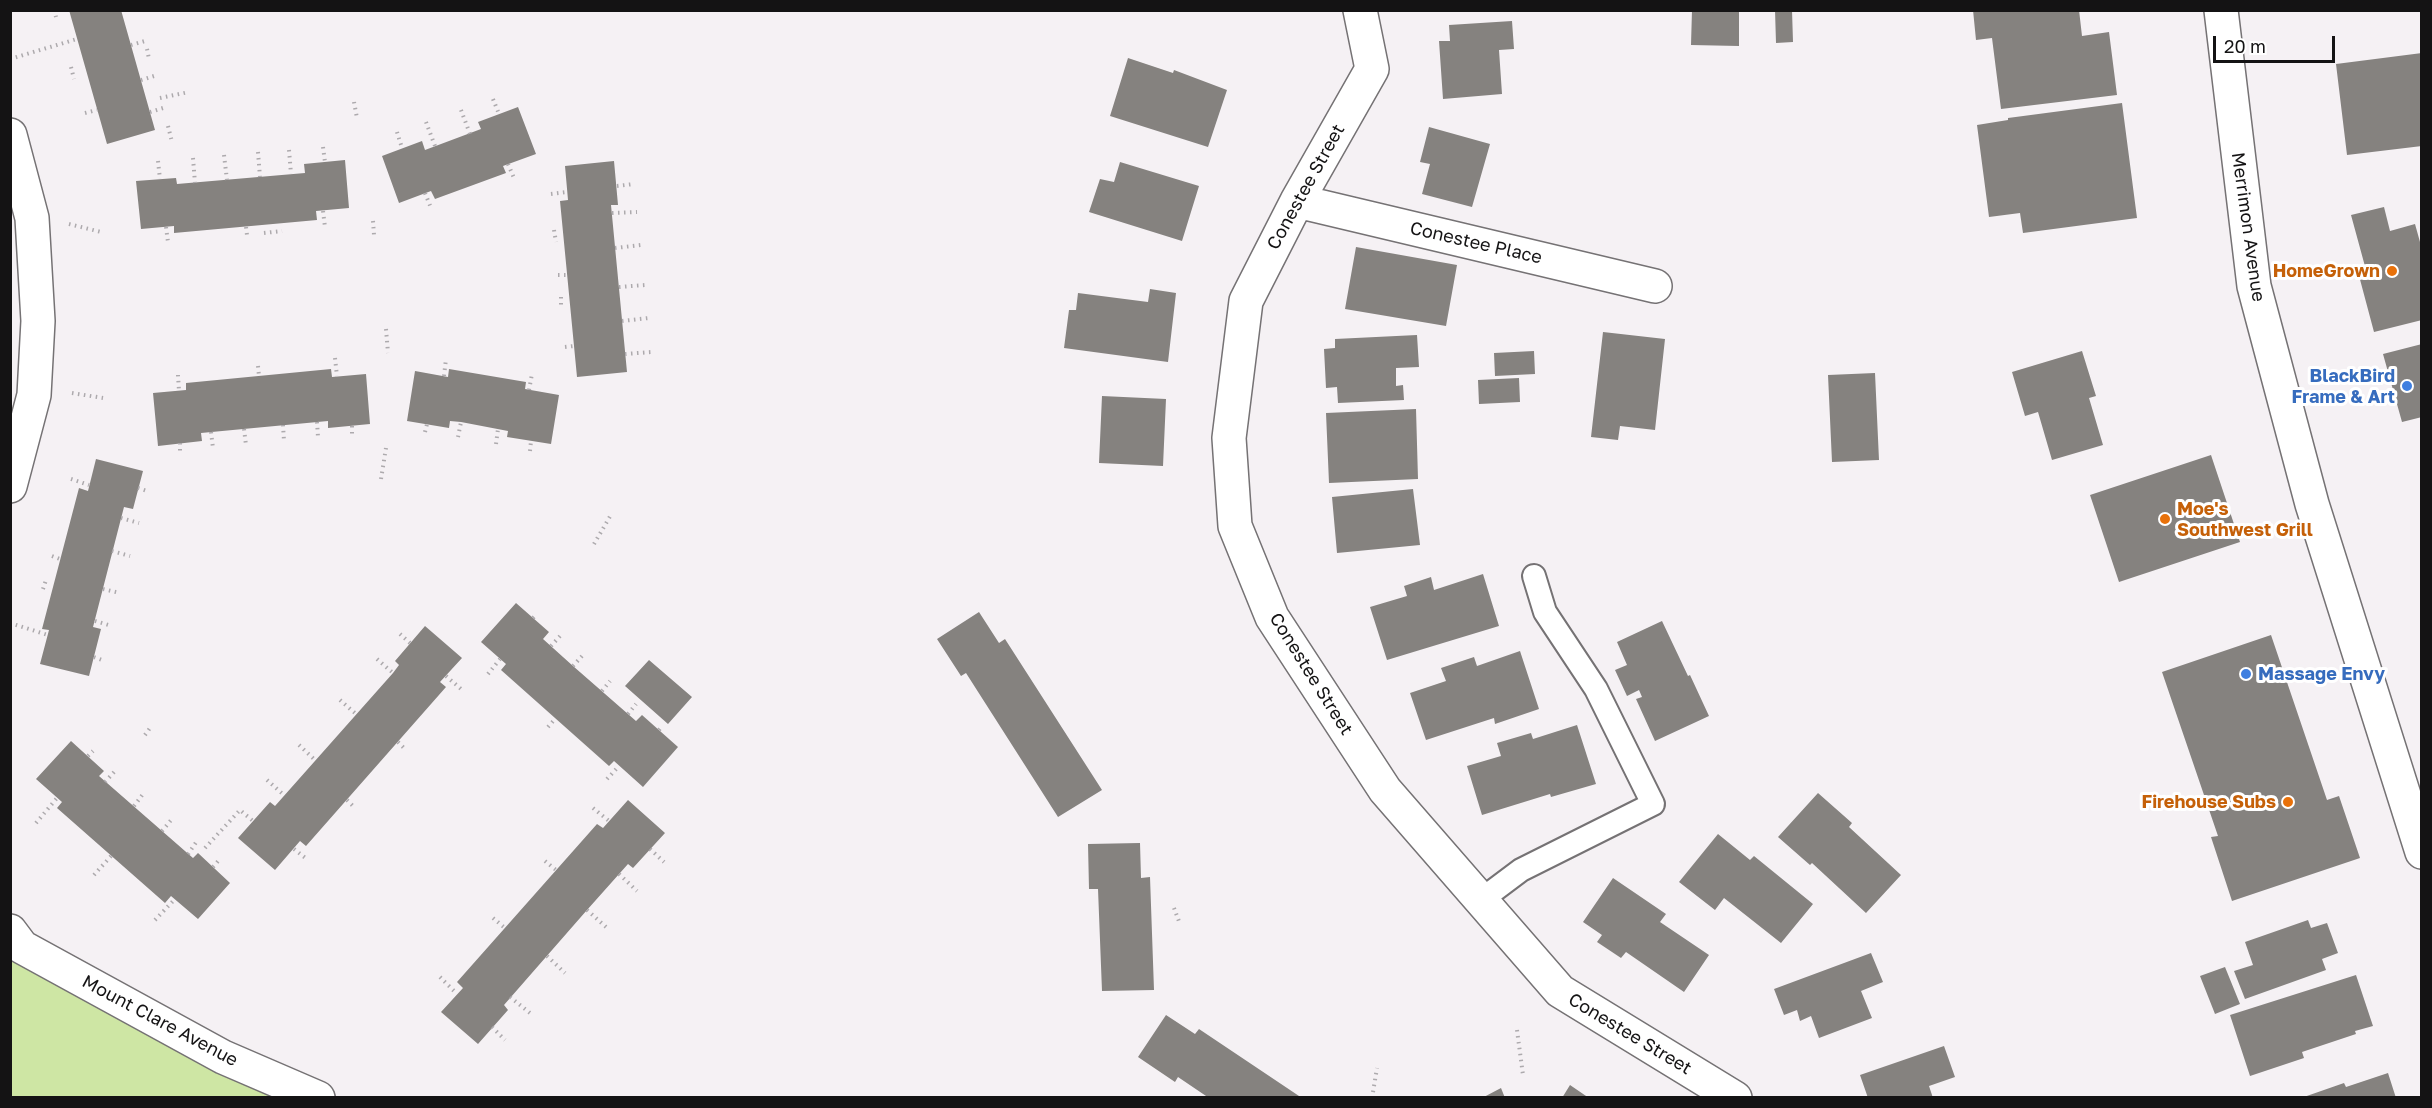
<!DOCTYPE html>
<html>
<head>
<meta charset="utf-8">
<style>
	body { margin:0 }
	#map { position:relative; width:2432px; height:1108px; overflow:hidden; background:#f5f1f4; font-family:"Golos Text",sans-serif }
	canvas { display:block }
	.frame { position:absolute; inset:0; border:12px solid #141314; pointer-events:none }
	.scale { position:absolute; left:2213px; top:36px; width:122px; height:27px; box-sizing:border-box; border:3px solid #141314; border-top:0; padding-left:8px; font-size:18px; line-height:21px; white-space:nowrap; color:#141314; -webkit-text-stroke:4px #fff; paint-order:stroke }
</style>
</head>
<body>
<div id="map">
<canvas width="2432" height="1108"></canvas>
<div class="frame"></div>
<div class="scale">20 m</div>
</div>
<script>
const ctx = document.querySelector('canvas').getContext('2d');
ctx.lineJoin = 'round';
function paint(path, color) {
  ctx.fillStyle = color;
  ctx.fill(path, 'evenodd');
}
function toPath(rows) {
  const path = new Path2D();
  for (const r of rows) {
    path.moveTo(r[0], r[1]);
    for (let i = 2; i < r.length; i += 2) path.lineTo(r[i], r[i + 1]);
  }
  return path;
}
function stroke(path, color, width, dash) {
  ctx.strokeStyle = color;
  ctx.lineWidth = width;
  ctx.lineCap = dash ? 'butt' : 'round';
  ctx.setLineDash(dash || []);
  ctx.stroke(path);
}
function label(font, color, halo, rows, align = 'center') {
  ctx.font = font + ' "Golos Text",sans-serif';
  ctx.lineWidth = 6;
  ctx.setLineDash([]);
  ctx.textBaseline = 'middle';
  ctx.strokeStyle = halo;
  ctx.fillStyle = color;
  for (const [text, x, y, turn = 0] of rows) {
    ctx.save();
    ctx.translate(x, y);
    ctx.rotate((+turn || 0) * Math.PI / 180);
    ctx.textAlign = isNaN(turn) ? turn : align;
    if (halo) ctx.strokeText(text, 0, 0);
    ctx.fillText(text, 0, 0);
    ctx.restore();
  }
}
const green = toPath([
	[10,929,330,1097,11,1097]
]);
const building = toPath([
	[69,10,121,10,155,130,107,144],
	[1692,10,1739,10,1739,46,1691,45],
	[1775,10,1792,10,1793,42,1776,43],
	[1973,10,2079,10,2082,36,2109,32,2117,95,2001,109,1992,38,1976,40],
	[1512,21,1514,49,1499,50,1502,94,1443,99,1439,41,1450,41,1449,25],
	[2422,53,2422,146,2347,155,2336,64],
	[1128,58,1173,73,1174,70,1227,90,1208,147,1110,116],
	[2122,103,2137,218,2023,233,2020,213,1989,217,1977,125,2008,120,2008,118],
	[518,107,536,154,503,166,506,173,435,199,431,191,399,203,382,156,422,141,425,150,481,129,478,122],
	[1429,127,1490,144,1472,207,1422,194,1430,164,1420,162],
	[345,160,349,208,316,211,317,220,174,233,174,226,141,229,136,181,176,178,177,184,305,173,304,164],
	[614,161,618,205,611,205,627,372,577,377,560,201,568,200,565,166],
	[1120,162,1199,186,1182,241,1089,212,1100,179,1114,182],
	[2384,207,2390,231,2415,224,2420,242,2422,242,2422,320,2374,332,2358,272,2366,270,2351,215],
	[1356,247,1457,265,1446,326,1345,309],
	[1150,289,1176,293,1168,362,1064,348,1069,310,1076,310,1078,293,1148,302],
	[1603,332,1665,339,1655,430,1620,426,1618,440,1591,437],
	[1417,335,1419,367,1396,368,1396,386,1403,385,1404,400,1338,403,1337,387,1326,388,1324,349,1335,348,1335,339],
	[2422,344,2422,417,2402,422,2383,354],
	[1534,351,1535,374,1495,376,1494,353],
	[2082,351,2096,396,2089,398,2103,445,2052,460,2038,412,2025,416,2012,372],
	[331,369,332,377,366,374,370,424,328,428,328,421,201,433,202,441,158,446,153,393,186,390,186,383],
	[449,369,526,382,525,389,559,395,551,444,507,437,508,431,461,422,450,421,449,428,407,421,415,371,448,377],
	[1875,373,1879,460,1832,462,1828,375],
	[1519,378,1520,402,1479,404,1478,380],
	[1102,396,1166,399,1163,466,1099,463],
	[1416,409,1418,479,1329,483,1326,413],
	[2211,455,2240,542,2119,582,2090,495],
	[96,459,143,471,133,509,124,507,93,627,101,629,89,676,40,664,49,630,42,629,79,488,88,491],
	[1413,489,1420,545,1337,553,1332,497],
	[1483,574,1499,626,1387,660,1370,607,1407,596,1404,586,1431,577,1434,590],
	[516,603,549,632,543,639,573,666,636,721,642,715,678,747,643,787,614,761,609,766,501,670,506,664,481,642],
	[979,612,999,643,1005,639,1102,790,1058,817,966,673,961,676,937,639],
	[1662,621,1688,676,1690,675,1709,716,1655,741,1636,699,1642,697,1639,690,1627,696,1615,670,1627,665,1617,642],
	[425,626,462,658,440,682,446,687,306,846,300,841,275,870,238,838,270,802,275,806,393,673,399,665,395,661],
	[2271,635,2327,800,2339,796,2360,858,2232,901,2211,837,2218,836,2162,672],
	[1520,651,1539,709,1495,724,1494,718,1426,740,1410,693,1446,681,1441,668,1474,657,1477,666],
	[649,660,692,697,668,724,625,686],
	[1577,725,1596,784,1551,797,1550,794,1482,815,1467,766,1501,756,1497,743,1531,733,1533,739],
	[71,741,104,771,99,776,193,858,198,853,230,883,198,919,171,896,165,903,57,808,62,802,36,779],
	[1818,793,1852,823,1849,827,1901,875,1866,913,1812,863,1810,865,1778,837],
	[628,800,665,833,633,868,628,864,587,910,504,1005,508,1010,478,1044,441,1012,463,988,457,982,597,824,603,828],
	[1718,834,1750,860,1754,856,1813,904,1781,943,1724,898,1715,910,1679,882],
	[1140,843,1141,878,1150,877,1154,990,1102,991,1098,889,1089,889,1088,844],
	[1613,878,1666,914,1660,922,1709,955,1684,992,1626,952,1621,958,1597,942,1602,935,1583,922],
	[2308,920,2311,928,2327,923,2338,953,2322,959,2326,970,2245,999,2234,971,2253,965,2245,942],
	[1871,953,1883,982,1861,991,1872,1018,1819,1038,1811,1016,1800,1021,1797,1010,1784,1015,1774,989],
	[2225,967,2240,1004,2215,1014,2200,976],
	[2356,975,2373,1026,2355,1031,2356,1034,2302,1052,2304,1058,2250,1076,2230,1015],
	[1166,1015,1195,1034,1199,1029,1302,1098,1209,1098,1178,1077,1175,1082,1138,1057],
	[1944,1046,1955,1077,1929,1086,1933,1098,1868,1098,1860,1075],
	[2388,1073,2396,1098,2301,1098,2344,1083,2346,1087],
	[1570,1085,1589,1098,1562,1098],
	[1501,1088,1505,1098,1482,1098]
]);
const path = toPath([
	[54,10,56,17],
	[131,45,145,41],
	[147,49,149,59],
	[10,59,77,39],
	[71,67,74,79],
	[141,80,154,76],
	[160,98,189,92],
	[493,99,499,114],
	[354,102,357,118],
	[461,110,470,134],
	[150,112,163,108],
	[85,113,97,110],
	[426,122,435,146],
	[168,126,172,142],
	[397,132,402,148],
	[323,147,325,162],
	[289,150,291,174],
	[258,152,260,177],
	[224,155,227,180],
	[193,158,195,183],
	[158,161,160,179],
	[508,164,514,178],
	[617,186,634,184],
	[425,193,431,208],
	[551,194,567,192],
	[323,211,325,227],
	[612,213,637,212],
	[373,221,374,235],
	[69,224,101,232],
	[166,227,168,242],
	[246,227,247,235],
	[554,230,556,242],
	[264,233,282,231],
	[615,248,641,245],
	[558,275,567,275],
	[619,287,645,285],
	[561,297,561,308],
	[622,321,649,318],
	[386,329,388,353],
	[565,347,574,346],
	[625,354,652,352],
	[335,358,337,376],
	[258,366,259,376],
	[178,375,179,391],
	[444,376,446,359],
	[529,390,532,374],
	[72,393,103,398],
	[317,422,318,437],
	[283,425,284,441],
	[352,426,352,434],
	[244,429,246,445],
	[211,432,213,448],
	[425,432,427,424],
	[458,437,461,422],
	[180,443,180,451],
	[496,444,498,429],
	[530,451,531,441],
	[71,479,89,485],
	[381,479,386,448],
	[138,488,147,491],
	[121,518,139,523],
	[594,544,612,513],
	[112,551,130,556],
	[52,556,60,559],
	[43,589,46,580],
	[103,589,120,593],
	[533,618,536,615],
	[95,621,112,626],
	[10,623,48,635],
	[400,634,410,643],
	[551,646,560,636],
	[94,657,102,660],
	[377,659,393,673],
	[573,666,582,656],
	[488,674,500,659],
	[446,676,461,689],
	[602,691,610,681],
	[340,700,356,714],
	[628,714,636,704],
	[548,727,555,719],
	[659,730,662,726],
	[145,735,150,728],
	[398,742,406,750],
	[299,745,315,760],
	[88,756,93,751],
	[607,779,619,766],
	[267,780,284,795],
	[105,782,115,771],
	[347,800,355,808],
	[134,806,143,794],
	[593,808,609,821],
	[36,823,57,798],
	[162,831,172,819],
	[205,848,240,810,253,821],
	[294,849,308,860],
	[650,849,664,862],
	[188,854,197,841],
	[545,861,556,870],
	[213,867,219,860],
	[619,874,637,891],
	[94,875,111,856],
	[1174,908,1180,924],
	[587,910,606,927],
	[493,918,505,928],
	[155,920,175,899],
	[547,956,565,973],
	[440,977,457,994],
	[510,997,530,1013],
	[492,1027,505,1040],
	[1517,1030,1523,1075],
	[1372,1098,1377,1068]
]);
const service = toPath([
	[1481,900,1521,870,1653,804,1596,689,1545,612,1534,576]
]);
const minor = toPath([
	[1360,10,1372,69,1297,201,1246,301,1229,438,1235,526,1272,617,1385,790,1560,991,1735,1098],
	[10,135,32,218,38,321,34,395,10,486],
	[1297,201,1655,286],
	[10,931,22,947,223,1057,318,1098]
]);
const primary = toPath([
	[2221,10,2254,286,2312,504,2422,852]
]);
const markers = [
	[2392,271,6,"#e8710a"],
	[2407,386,6,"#3f7fe0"],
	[2165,519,6,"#e8710a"],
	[2246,674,6,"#3f7fe0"],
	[2288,802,6,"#e8710a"]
];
const streetNames = [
	["Conestee Street",1306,187,-61],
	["Merrimon Avenue",2248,227,82],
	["Conestee Place",1476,243,13],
	["Conestee Street",1311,674,58],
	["Mount Clare Avenue",160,1021,28],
	["Conestee Street",1630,1034,31]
];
const foodNames = [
	["HomeGrown",2380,271],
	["Moe's",2177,509,"left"],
	["Southwest Grill",2177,530,"left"],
	["Firehouse Subs",2276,802]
];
const shopNames = [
	["BlackBird",2395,376],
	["Frame & Art",2395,397],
	["Massage Envy",2258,674,"left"]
];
paint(green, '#cee6a4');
paint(building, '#85827f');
stroke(service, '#757274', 26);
stroke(minor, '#757274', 36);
stroke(primary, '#757274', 36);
stroke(path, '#adaaad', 4, [1.5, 4.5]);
stroke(service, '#fff', 22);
stroke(minor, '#fff', 33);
stroke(primary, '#fff', 33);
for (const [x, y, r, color] of markers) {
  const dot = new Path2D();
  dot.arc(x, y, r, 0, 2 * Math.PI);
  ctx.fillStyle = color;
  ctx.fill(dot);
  stroke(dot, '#fff', 2);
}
label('18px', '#141314', '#fff', streetNames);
label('bold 18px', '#c56008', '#fff', foodNames, 'right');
label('bold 18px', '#366cbe', '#fff', shopNames, 'right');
</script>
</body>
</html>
